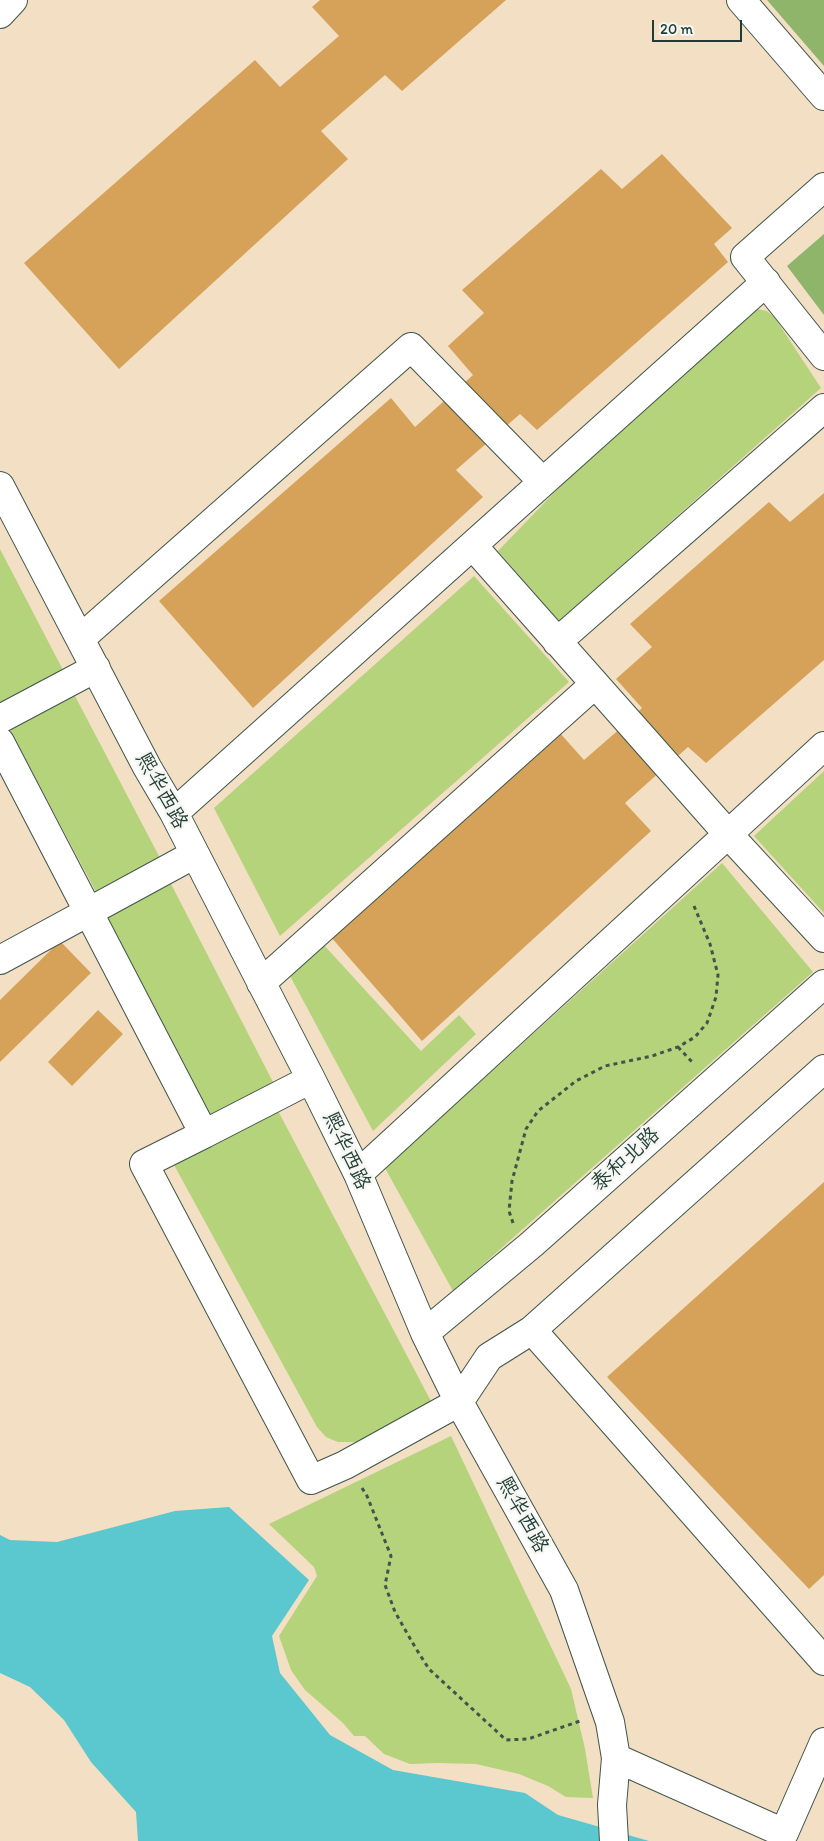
<!DOCTYPE html>
<html>
<head>
<meta charset="utf-8">
<style>
	body { margin:0 }
	#map { position:relative; width:824px; height:1841px; overflow:hidden; background:#f2dfc4; font-family:Itim,sans-serif }
	canvas { display:block }
	.scale { position:absolute; left:652px; top:20px; width:90px; height:22px; box-sizing:border-box; border:2px solid #1f3d34; border-top:0; padding-left:6px; font-size:15px; line-height:18px; white-space:nowrap; color:#1f3d34; -webkit-text-stroke:4px #f6f6f2; paint-order:stroke }
</style>
</head>
<body>
<div id="map">
<canvas width="824" height="1841"></canvas>
<div class="scale">20 m</div>
</div>
<script>
const ctx = document.querySelector('canvas').getContext('2d');
ctx.lineJoin = 'round';
function paint(path, color) {
  ctx.fillStyle = color;
  ctx.fill(path, 'evenodd');
}
function toPath(rows) {
  const path = new Path2D();
  for (const r of rows) {
    path.moveTo(r[0], r[1]);
    for (let i = 2; i < r.length; i += 2) path.lineTo(r[i], r[i + 1]);
  }
  return path;
}
function stroke(path, color, width, dash) {
  ctx.strokeStyle = color;
  ctx.lineWidth = width;
  ctx.lineCap = dash ? 'butt' : 'round';
  ctx.setLineDash(dash || []);
  ctx.stroke(path);
}
function label(font, color, halo, rows, align = 'center') {
  ctx.font = font + ' Itim,"LXGW WenKai TC",sans-serif';
  ctx.lineWidth = 5;
  ctx.setLineDash([]);
  ctx.textBaseline = 'middle';
  ctx.strokeStyle = halo;
  ctx.fillStyle = color;
  for (const [text, x, y, turn = 0] of rows) {
    ctx.save();
    ctx.translate(x, y);
    ctx.rotate((+turn || 0) * Math.PI / 180);
    ctx.textAlign = isNaN(turn) ? turn : align;
    if (halo) ctx.strokeText(text, 0, 0);
    ctx.fillText(text, 0, 0);
    ctx.restore();
  }
}
const green = toPath([
	[757,309,767,311,775,318,821,388,559,621,498,551,573,473],
	[0,549,63,670,0,703],
	[474,576,569,682,280,936,214,808],
	[75,696,160,858,96,892,10,730],
	[824,771,824,913,754,836],
	[722,863,813,972,453,1291,385,1168],
	[171,884,274,1084,210,1118,106,918],
	[322,943,421,1051,459,1015,476,1034,373,1131,289,974],
	[276,1107,434,1407,364,1442,338,1442,326,1437,317,1427,173,1163],
	[451,1436,571,1689,585,1749,593,1798,566,1797,548,1786,519,1774,476,1764,438,1763,410,1764,384,1754,365,1736,354,1736,343,1723,305,1690,291,1670,279,1636,317,1576,314,1567,269,1524]
]);
const forest = toPath([
	[767,0,824,0,824,66],
	[824,234,824,315,787,266]
]);
const water = toPath([
	[229,1507,309,1580,272,1636,280,1673,330,1735,393,1770,525,1793,558,1815,649,1841,138,1841,136,1812,91,1762,64,1720,30,1687,0,1673,0,1535,10,1540,57,1542,175,1511]
]);
const building = toPath([
	[320,0,506,0,402,91,385,75,321,131,348,159,119,369,24,263,255,60,280,87,339,36,312,7],
	[662,154,732,228,714,244,728,262,537,430,520,414,456,470,483,497,253,708,159,601,391,398,415,427,473,375,448,346,484,313,462,290,601,169,622,189],
	[824,493,824,660,706,763,688,747,625,803,651,831,422,1041,330,936,559,732,584,760,615,733,642,708,616,679,652,647,630,624,769,502,790,522],
	[60,941,91,973,0,1062,0,1000],
	[98,1010,123,1034,72,1086,48,1062],
	[824,1182,824,1575,809,1589,607,1377]
]);
const path = toPath([
	[678,1047,693,1063],
	[513,1223,509,1211,512,1181,526,1129,538,1111,576,1081,605,1066,652,1056,678,1047,695,1037,707,1023,716,997,718,975,710,944,694,906],
	[362,1488,367,1496,391,1556,385,1585,395,1612,415,1647,429,1669,506,1740,528,1739,580,1721]
]);
const minor = toPath([
	[741,0,824,96],
	[0,14,13,0],
	[824,187,745,257,824,356],
	[0,486,147,767,174,813,311,1079,358,1174,425,1333,459,1402,564,1590,610,1722,616,1758,612,1805,614,1841],
	[473,546,727,833,824,938],
	[80,639,411,347,543,482],
	[557,642,824,408],
	[0,719,96,668],
	[0,742,204,1134,311,1079],
	[174,813,766,282],
	[0,960,195,854],
	[261,983,595,684],
	[204,1134,144,1164,311,1480,345,1465,459,1402,489,1357,532,1330,824,1069],
	[358,1174,824,746],
	[532,1330,824,1661],
	[425,1333,532,1244,824,984],
	[616,1758,784,1833,824,1742]
]);
const streetNames = [
	["熙华西路",161,791,61],
	["熙华西路",346,1151,65],
	["泰和北路",626,1160,-42],
	["熙华西路",522,1515,61]
];
paint(green, '#b4d37b');
paint(forest, '#8fb56b');
paint(water, '#5ac8ce');
paint(building, '#d6a259');
stroke(minor, '#3f554a', 30);
stroke(path, '#3f554a', 3, [4, 4]);
stroke(minor, '#fff', 28);
label('21px', '#1f3d34', '#f6f6f2', streetNames);
</script>
</body>
</html>
